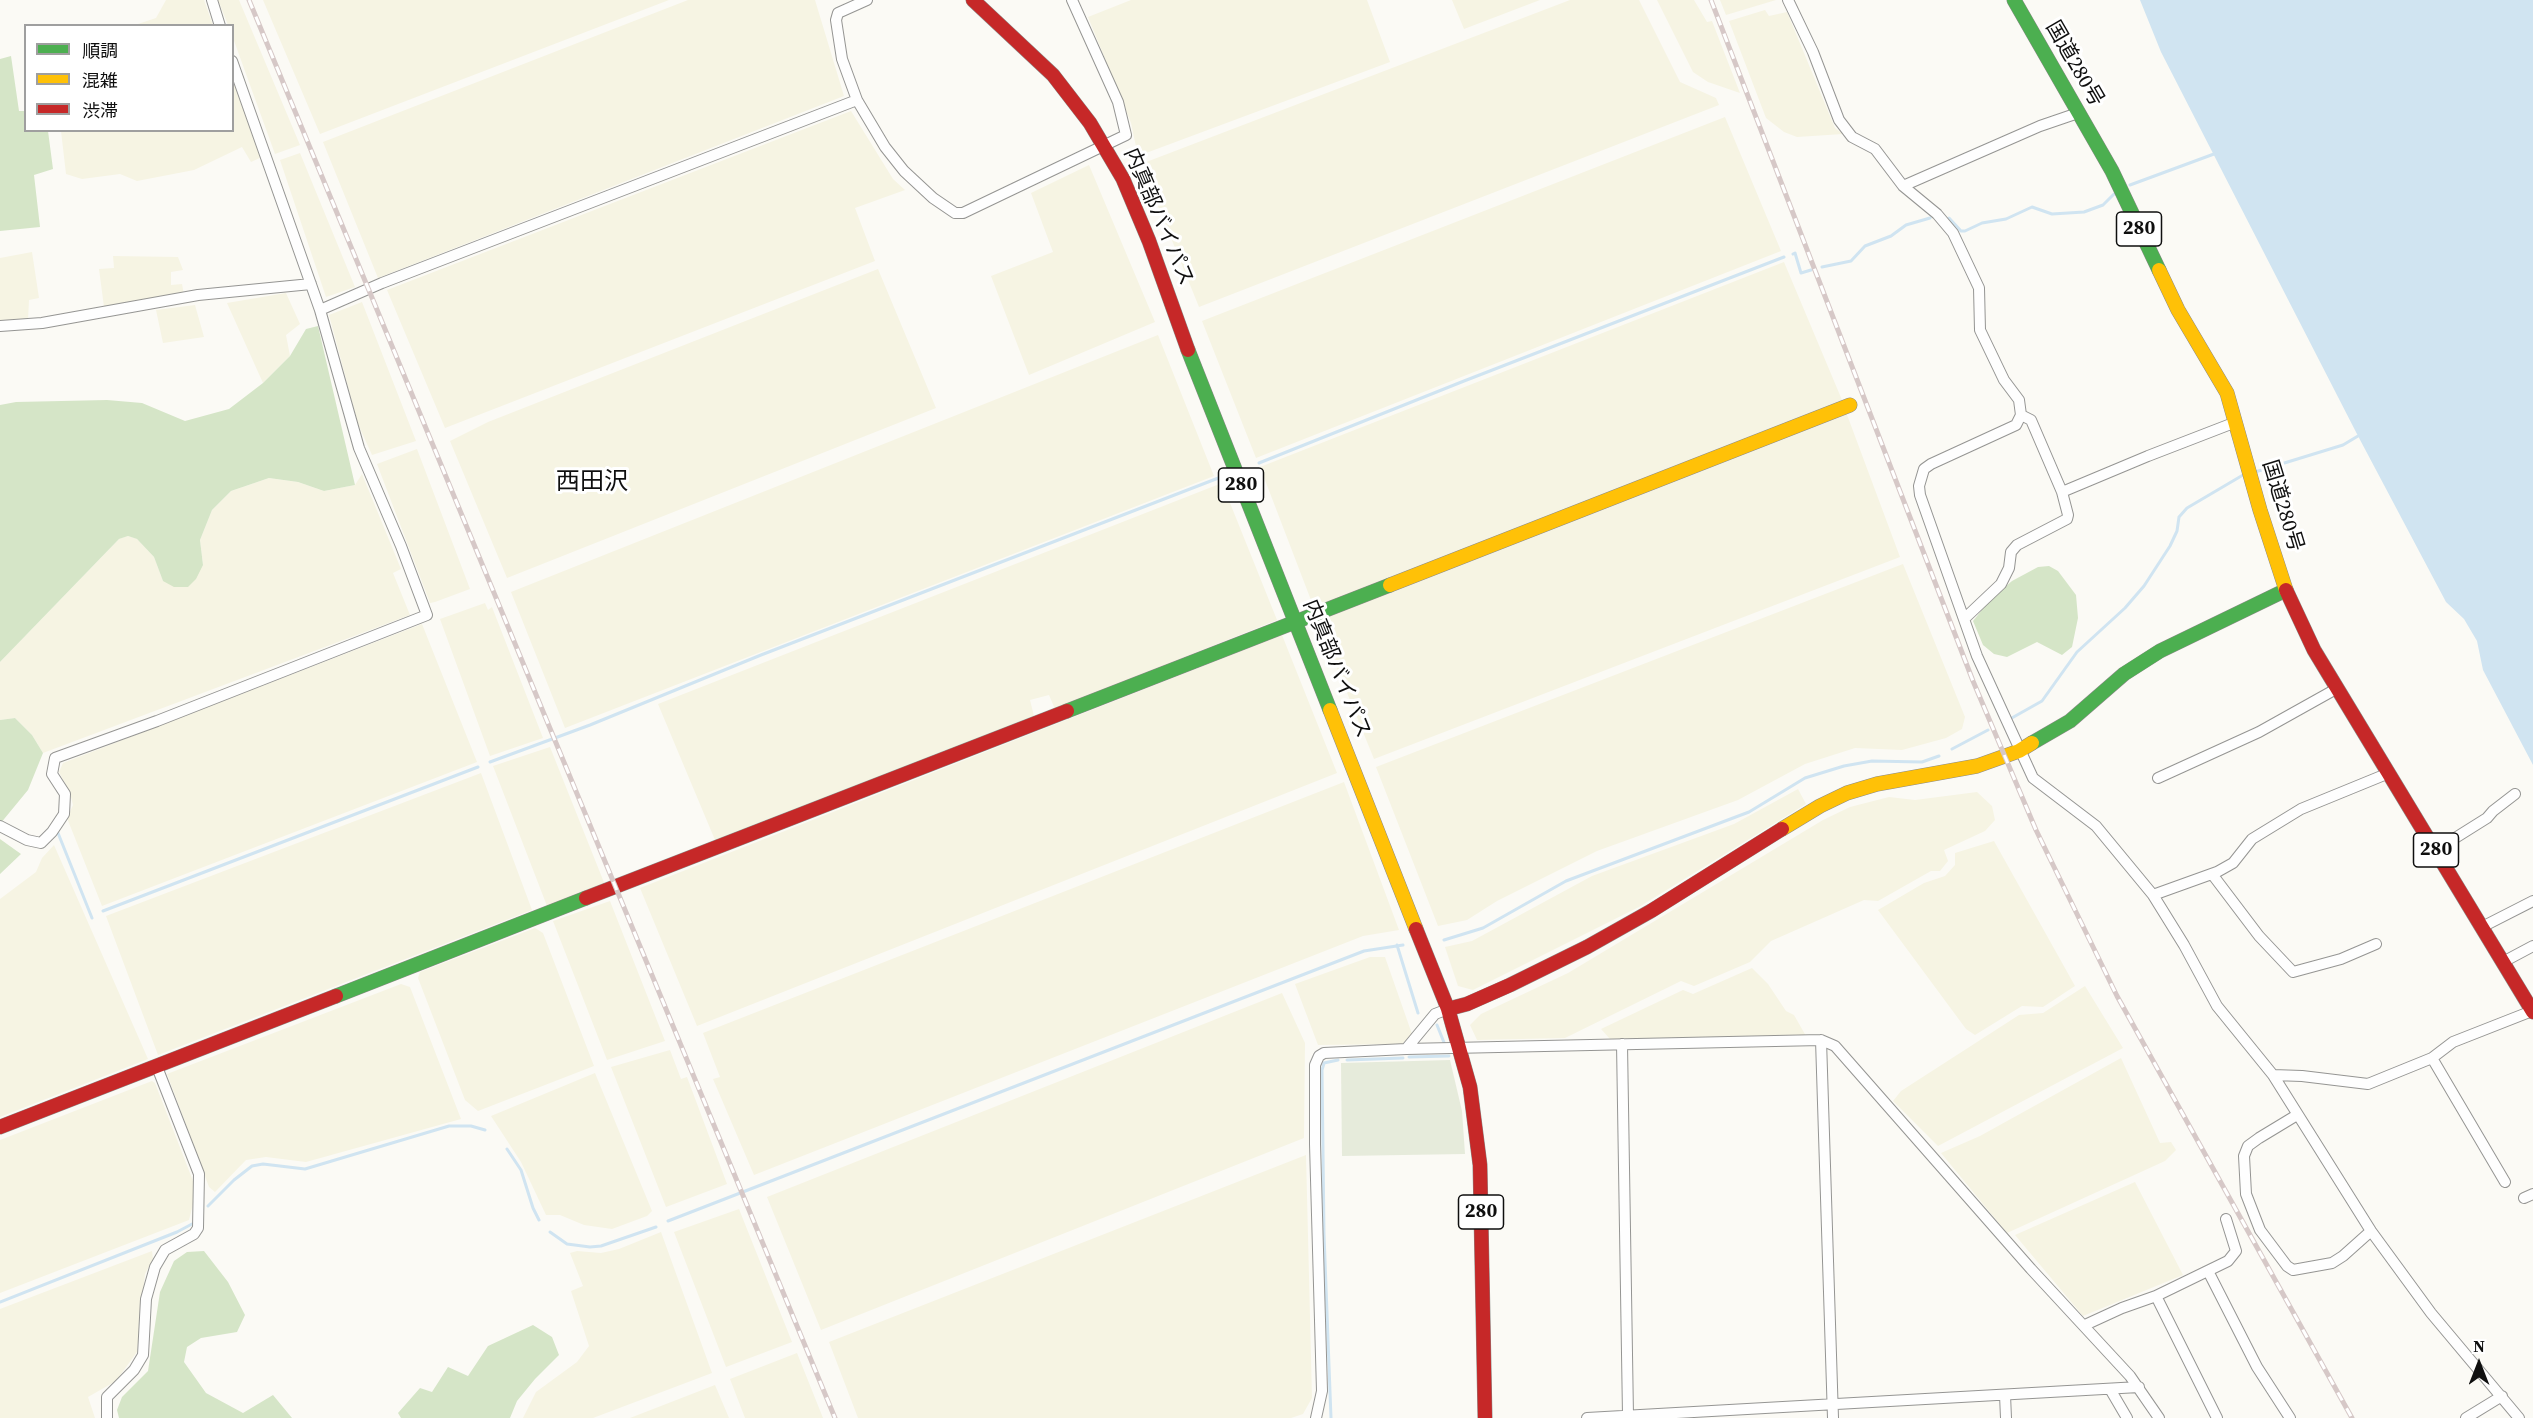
<!DOCTYPE html>
<html>
<head>
<meta charset="utf-8">
<style>
	body { margin:0 }
	#map { position:relative; width:2533px; height:1418px; overflow:hidden; background:#fbfaf5; font-family:"Source Serif 4","Noto Sans JP",serif }
	canvas { display:block }
	.legend { position:absolute; left:24px; top:24px; width:210px; height:108px; box-sizing:border-box; background:#fff; border:2px solid #9f9f9f; margin:0; padding:8px 10px; list-style:none; font-size:18px; color:#0f0f0f }
	.legend li { display:flex; align-items:center; gap:12px; height:30px }
	.legend b { width:30px; border:2px solid #9f9f9f }
	.north { position:absolute; left:2449px; top:1334px; width:60px; height:60px; -webkit-text-stroke:4px #fff; paint-order:stroke; rotate:0deg; font-size:16px; font-weight:700; line-height:24px; text-align:center; color:#0f0f0f }
	.north::after { content:''; display:block; margin:auto; width:21px; height:27px; background:#0f0f0f; clip-path:polygon(50% 0,100% 100%,50% 72%,0 100%) }
</style>
</head>
<body>
<div id="map">
<canvas width="2533" height="1418"></canvas>
<ul class="legend">
<li><b style="height:8px;background:#4caf50"></b>順調</li>
<li><b style="height:8px;background:#ffc107"></b>混雑</li>
<li><b style="height:8px;background:#c62828"></b>渋滞</li>
</ul>
<div class="north">N</div>
</div>
<script>
const ctx = document.querySelector('canvas').getContext('2d');
ctx.lineJoin = 'round';
function paint(path, color) {
  ctx.fillStyle = color;
  ctx.fill(path, 'evenodd');
}
function toPath(rows) {
  const path = new Path2D();
  for (const r of rows) {
    path.moveTo(r[0], r[1]);
    for (let i = 2; i < r.length; i += 2) path.lineTo(r[i], r[i + 1]);
  }
  return path;
}
function stroke(path, color, width, dash) {
  ctx.strokeStyle = color;
  ctx.lineWidth = width;
  ctx.lineCap = dash ? 'butt' : 'round';
  ctx.setLineDash(dash || []);
  ctx.stroke(path);
}
function label(font, color, halo, rows, align = 'center') {
  ctx.font = font + ' "Source Serif 4","Noto Sans JP",serif';
  ctx.lineWidth = 6;
  ctx.setLineDash([]);
  ctx.textBaseline = 'middle';
  ctx.strokeStyle = halo;
  ctx.fillStyle = color;
  for (const [text, x, y, turn = 0] of rows) {
    ctx.save();
    ctx.translate(x, y);
    ctx.rotate((+turn || 0) * Math.PI / 180);
    ctx.textAlign = isNaN(turn) ? turn : align;
    if (halo) ctx.strokeText(text, 0, 0);
    ctx.fillText(text, 0, 0);
    ctx.restore();
  }
}
const farmland = toPath([
	[166,0,204,0,213,25,135,25,156,18],
	[218,0,239,0,300,145,275,154,233,38,232,26,228,25],
	[263,0,669,0,320,134],
	[688,0,815,0,844,96,378,278,323,142],
	[1131,0,1367,0,1390,62,1138,156,1131,123,1088,17],
	[1452,0,1540,0,1464,29],
	[1570,0,1639,0,1680,82,1716,98,1719,105,1199,307,1141,164],
	[1657,0,1694,0,1707,22,1712,21,1740,93,1708,82,1693,72],
	[1720,0,1776,0,1726,15],
	[1765,10,1769,16,1787,12,1835,128,1843,134,1797,137,1784,132,1766,118,1729,21],
	[233,77,262,157,251,162,242,147,194,170,137,181,120,174,82,179,66,174,61,131,232,130],
	[851,111,893,179,905,190,855,208,875,261,445,428,387,290],
	[1725,117,1781,251,1256,458,1202,321],
	[300,153,355,287,326,297,280,160],
	[1089,165,1155,322,1029,375,991,276,1053,252,1031,193],
	[32,252,39,298,29,300,28,320,0,323,0,258],
	[113,256,178,257,183,270,171,272,171,285,182,284,184,295,104,307,99,269,114,268],
	[1784,262,1842,400,1314,608,1260,467],
	[878,269,936,408,507,578,450,441,488,422],
	[286,293,300,324,286,335,290,356,263,383,227,303],
	[362,302,416,441,372,455,358,424,329,315],
	[195,305,204,337,163,343,156,310],
	[1158,335,1214,476,565,728,511,592],
	[1846,412,1900,557,1374,759,1317,619],
	[417,449,470,589,435,602,430,603,377,464],
	[362,474,401,569,393,573,410,615,43,753,32,735,15,718,0,720,0,662,119,539,128,536,137,539,154,557,163,581,203,565,200,540,212,510,231,491,269,478,298,482,324,491,355,485],
	[1222,483,1277,620,1055,709,1049,695,1030,700,1034,716,715,840,658,704],
	[1903,564,1965,717,1962,729,1946,738,1902,750,1855,748,1805,764,1738,800,1597,851,1497,901,1467,920,1438,926,1376,767],
	[485,603,488,610,492,607,543,738,490,756,440,619],
	[422,624,477,762,102,906,67,818,73,805,70,793,59,772,63,763],
	[1282,635,1337,773,697,1026,640,888],
	[550,747,605,885,547,906,493,766],
	[481,773,532,910,158,1055,106,916],
	[1344,782,1399,930,1363,936,754,1175,713,1079,720,1077,703,1033],
	[1798,789,1806,804,1639,907,1473,990,1458,986,1445,947,1472,941,1592,876,1734,824],
	[1977,792,1992,806,1995,820,1985,831,1944,850,1948,861,1940,871,1931,871,1878,901,1864,900,1771,941,1750,962,1694,986,1681,981,1565,1038,1477,1040,1470,1025,1481,1014,1568,973,1823,820,1850,807,1889,797,1915,800],
	[1994,841,2075,986,2043,1007,2022,1006,1975,1035,1966,1029,1878,910,1924,883,1945,876,1955,865,1955,853],
	[54,845,148,1059,0,1117,0,899,36,872,42,858],
	[610,901,665,1041,607,1060,553,921],
	[535,928,543,933,594,1066,478,1111,465,1100,418,978,420,972],
	[1370,957,1385,957,1412,1034,1402,1044,1318,1045,1295,984],
	[1752,968,1768,984,1786,1011,1794,1015,1806,1036,1610,1039,1601,1029,1683,990,1693,994],
	[401,984,410,987,461,1119,306,1162,266,1157,246,1160,215,1192,209,1187,167,1074],
	[2085,986,2123,1048,1938,1146,1893,1101,1901,1091,2019,1015,2043,1013],
	[1282,993,1305,1043,1304,1138,821,1330,767,1197],
	[670,1050,681,1079,687,1077,727,1184,666,1207,611,1067],
	[2121,1058,2160,1143,2171,1142,2176,1150,2165,1161,2007,1233,1941,1153,1980,1136],
	[595,1073,652,1211,647,1216,612,1229,584,1225,560,1215,546,1215,521,1162,491,1116],
	[152,1081,155,1083,193,1181,194,1200,189,1220,0,1293,0,1140],
	[1306,1155,1312,1398,1303,1414,1291,1418,858,1418,829,1342],
	[2135,1182,2183,1275,2083,1316,2015,1235],
	[739,1209,792,1342,726,1367,674,1232],
	[661,1232,712,1373,593,1418,523,1418,536,1392,577,1362,589,1346,571,1291,583,1286,570,1253,577,1251,601,1253,619,1249],
	[152,1251,153,1259,145,1274,137,1352,116,1381,88,1397,95,1418,0,1418,0,1309],
	[797,1353,823,1418,745,1418,730,1379],
	[715,1385,729,1418,630,1418]
]);
const forest = toPath([
	[11,56,19,111,25,111,26,130,48,131,53,169,34,175,40,227,0,231,0,59],
	[318,326,355,485,324,491,298,482,269,478,231,491,212,510,200,540,203,565,196,579,188,587,174,587,163,581,154,557,137,539,128,536,119,539,0,662,0,405,16,402,107,400,142,403,185,421,229,409,263,383,290,356,306,329],
	[2049,566,2058,571,2076,595,2078,618,2072,647,2062,655,2037,642,2007,657,1994,654,1983,645,1973,621,1990,600,2012,581,2038,567],
	[15,718,32,735,43,753,28,790,0,824,0,720],
	[0,839,21,854,0,874],
	[204,1251,228,1282,245,1315,237,1332,201,1338,187,1347,184,1362,206,1393,243,1413,273,1395,292,1418,119,1418,117,1410,122,1397,148,1371,160,1292,174,1261,187,1252],
	[533,1325,552,1337,559,1355,535,1379,517,1401,510,1418,401,1418,398,1413,420,1388,432,1392,448,1367,468,1376,488,1346]
]);
const cemetery = toPath([
	[1450,1060,1462,1111,1465,1154,1342,1156,1341,1063]
]);
const water = toPath([
	[2140,0,2533,0,2533,765,2483,670,2477,641,2464,619,2446,602,2358,436,2161,52]
]);
const stream = toPath([
	[2130,185,2214,154],
	[1949,218,1961,231,1965,231,1982,223,2006,219,2032,207,2052,214,2084,212,2103,205,2114,194],
	[1793,254,1795,253,1801,273,1811,270],
	[1822,267,1851,261,1865,246,1891,236,1906,225,1930,218],
	[1259,463,1464,381,1784,257],
	[2255,472,2343,445,2358,436],
	[2010,719,2042,701,2077,652,2125,608,2144,586,2170,546,2177,531,2179,517,2187,508,2243,475],
	[1952,749,1988,730],
	[490,762,590,725,761,655,1221,477],
	[58,833,92,918],
	[103,911,478,767],
	[1444,940,1483,928,1566,881,1749,812,1805,778,1844,766,1872,761,1922,762,1939,756],
	[1397,945,1418,1013],
	[1437,1025,1445,1045],
	[1409,1057,1449,1056],
	[1347,1060,1403,1058],
	[507,1149,521,1170,533,1208,539,1220],
	[208,1206,234,1180,252,1166,263,1164,305,1169,449,1126,471,1126,485,1130],
	[668,1221,1364,951,1403,945],
	[550,1232,567,1244,590,1247,601,1246,656,1227],
	[0,1302,177,1232,192,1224],
	[1331,1418,1324,1234,1322,1070,1324,1063,1338,1060]
]);
const street = toPath([
	[212,0,220,26],
	[867,0,838,13,836,20,842,59,857,100,885,147,904,171,933,198,955,213,963,213,1126,135,1118,102,1072,0],
	[1788,0,1813,52,1839,120,1852,137,1875,149,1903,186,1937,214,1953,233,1979,288,1980,330,2004,380,2019,400,2021,415,2016,425,1931,464,1924,469,1919,486,1920,495,1977,656,2033,778,2096,826,2153,895,2184,945,2217,1006,2273,1075,2371,1231,2431,1313,2519,1418],
	[1903,186,2040,126,2078,113],
	[320,310,382,283,857,100],
	[0,326,42,323,198,295,311,284],
	[2062,492,2148,456,2236,422],
	[1964,619,2001,584,2009,568,2011,552,2017,545,2067,519,2068,515,2062,492,2031,420,2021,415],
	[2158,778,2259,732,2336,689],
	[0,826,27,840,41,843,52,832,64,814,65,794,52,774,55,758,157,721,427,615,401,546,359,448,320,310,232,61],
	[2436,850,2487,818,2493,811,2515,794],
	[2212,874,2259,936,2293,972,2341,959,2376,944],
	[2153,895,2217,872,2233,863,2252,839,2301,809,2389,773],
	[2482,927,2533,901],
	[2503,962,2533,946],
	[1821,1040,1833,1418],
	[1622,1044,1628,1415],
	[1406,1049,1435,1014,1448,1009],
	[2432,1058,2505,1182],
	[2273,1075,2302,1076,2368,1084,2432,1058,2453,1042,2532,1011],
	[2297,1115,2259,1138,2248,1146,2244,1156,2246,1194,2260,1230,2287,1266,2293,1270,2332,1263,2343,1256,2371,1231],
	[2524,1198,2533,1194],
	[2208,1271,2257,1367,2290,1418],
	[2156,1296,2217,1418],
	[2085,1325,2122,1308,2156,1296,2228,1261,2236,1251,2226,1219],
	[2110,1389,2127,1418],
	[2005,1395,2006,1418],
	[107,1418,107,1397,134,1370,143,1355,146,1299,155,1267,165,1250,194,1234,198,1228,199,1174,157,1067],
	[1316,1418,1322,1391,1315,1144,1315,1065,1319,1056,1324,1053,1406,1049,1821,1040,1835,1046,2031,1269,2130,1376,2159,1418],
	[1587,1418,2139,1387],
	[2466,1418,2502,1396]
]);
const fast = toPath([
	[2014,0,2112,171,2159,270],
	[1188,350,1330,710],
	[1067,711,1390,585],
	[2032,743,2070,721,2124,674,2160,651,2286,590],
	[336,996,586,898]
]);
const slow = toPath([
	[2159,270,2178,310,2227,393,2260,510,2286,590],
	[1390,585,1850,405],
	[1330,710,1416,929],
	[1782,829,1820,806,1847,793,1877,784,1977,766,2019,751,2032,743]
]);
const jam = toPath([
	[973,0,1053,75,1090,123,1123,179,1149,241,1188,350],
	[2286,590,2314,650,2533,1012],
	[586,898,1067,711],
	[1416,929,1448,1009,1470,1087,1480,1165,1485,1418],
	[1448,1009,1467,1004,1510,985,1587,947,1651,911,1782,829],
	[0,1127,336,996]
]);
const rail = toPath([
	[249,0,835,1418],
	[1711,0,1973,681,2036,830,2117,996,2352,1418]
]);
const shields = [
	[2139,229,45],
	[1241,485,45],
	[2436,850,45],
	[1481,1212,45]
];
const shieldNames = [
	["280",2139,229],
	["280",1241,485],
	["280",2436,850],
	["280",1481,1212]
];
const streetNames = [
	["国道280号",2074,64,60],
	["内真部バイパス",1158,217,67],
	["国道280号",2282,506,73],
	["内真部バイパス",1336,669,68]
];
const quarterNames = [
	["西田沢",592,483]
];
paint(farmland, '#f6f4e3');
paint(forest, '#d5e5c7');
paint(cemetery, '#e6ebdb');
paint(water, '#d0e4f1');
stroke(stream, '#d0e4f1', 3);
stroke(street, '#959593', 12);
stroke(fast, '#8c8b89', 15);
stroke(slow, '#8c8b89', 15);
stroke(jam, '#8c8b89', 15);
stroke(street, '#fefefe', 10);
stroke(fast, '#4caf50', 14);
stroke(slow, '#ffc107', 14);
stroke(jam, '#c62828', 14);
stroke(rail, '#d6c8c7', 5);
stroke(rail, '#fff', 3, [9]);
for (const [x, y, w] of shields) {
  const box = new Path2D();
  box.roundRect(x - w / 2, y - 17, w, 34, 4.5);
  ctx.fillStyle = '#fff';
  ctx.fill(box);
  stroke(box, '#0f0f0f', 1.5);
}
label('bold 20px', '#0f0f0f', null, shieldNames);
label('21px', '#0f0f0f', '#fff', streetNames);
label('24px', '#0f0f0f', '#fff', quarterNames);
</script>
</body>
</html>
